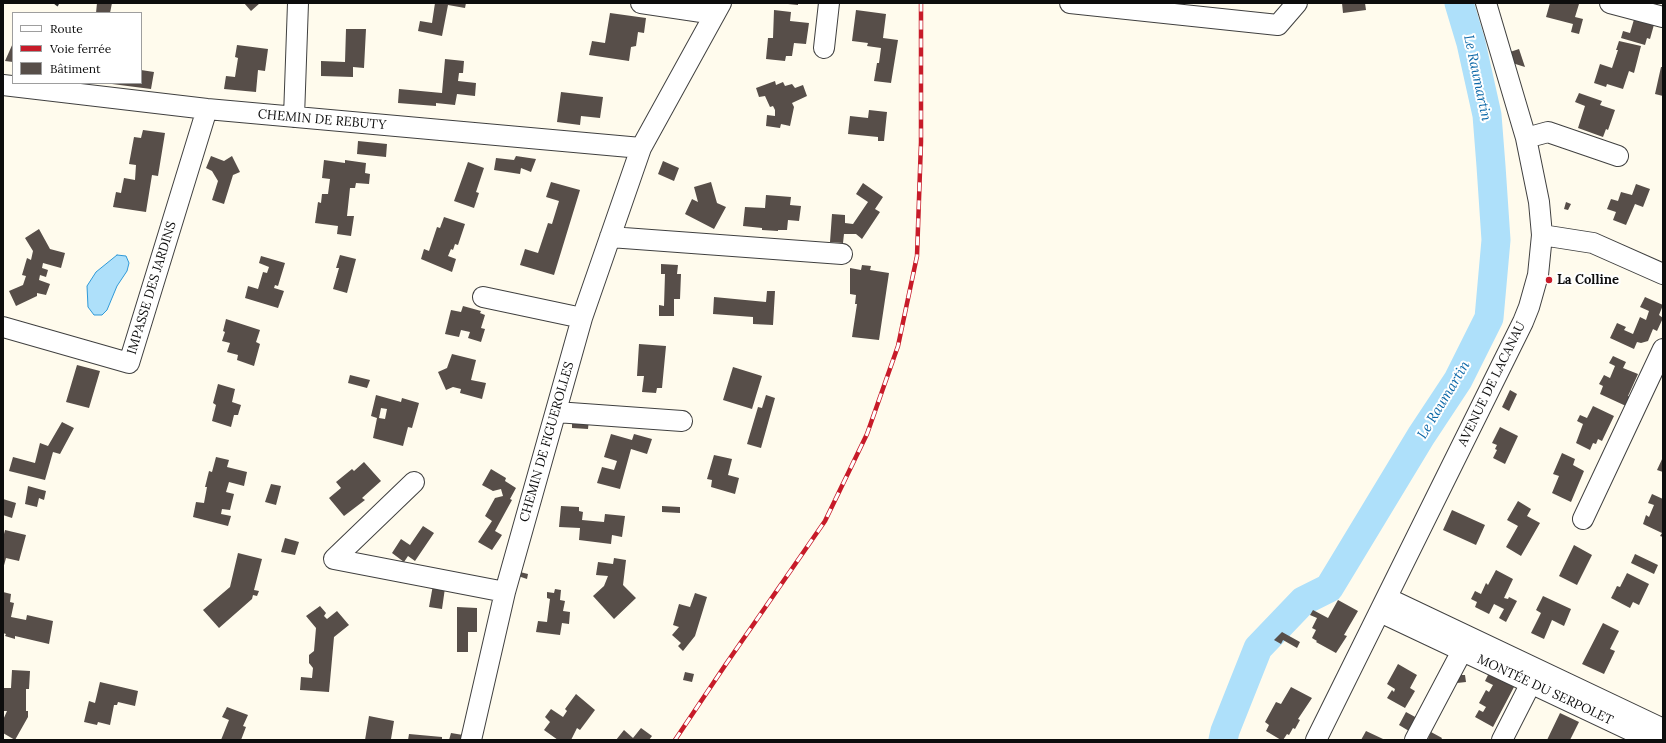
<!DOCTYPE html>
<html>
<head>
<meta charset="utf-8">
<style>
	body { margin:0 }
	#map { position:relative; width:1666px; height:743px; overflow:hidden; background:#fffbed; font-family:Lora,serif }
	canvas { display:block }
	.frame { position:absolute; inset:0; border:4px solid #0d0d0d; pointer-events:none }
	.legend { position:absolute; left:12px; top:12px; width:130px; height:72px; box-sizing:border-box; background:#fff; border:1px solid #9e9e9e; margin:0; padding:5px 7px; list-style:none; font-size:12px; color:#0d0d0d }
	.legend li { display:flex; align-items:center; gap:8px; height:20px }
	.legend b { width:20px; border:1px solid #9e9e9e }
</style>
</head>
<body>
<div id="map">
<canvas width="1666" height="743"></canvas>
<div class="frame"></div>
<ul class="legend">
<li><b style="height:5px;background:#fff"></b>Route</li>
<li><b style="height:5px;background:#c71b29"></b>Voie ferrée</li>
<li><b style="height:11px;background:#574e49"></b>Bâtiment</li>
</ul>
</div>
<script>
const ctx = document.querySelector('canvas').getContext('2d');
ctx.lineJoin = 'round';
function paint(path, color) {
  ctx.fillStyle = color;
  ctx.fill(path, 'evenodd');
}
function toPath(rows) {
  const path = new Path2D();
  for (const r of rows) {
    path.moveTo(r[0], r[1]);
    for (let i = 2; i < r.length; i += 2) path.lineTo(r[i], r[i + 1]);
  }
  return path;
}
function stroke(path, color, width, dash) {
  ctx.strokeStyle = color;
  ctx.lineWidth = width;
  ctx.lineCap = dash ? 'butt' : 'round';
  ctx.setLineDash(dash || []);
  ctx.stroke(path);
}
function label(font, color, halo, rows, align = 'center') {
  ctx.font = font + ' Lora,serif';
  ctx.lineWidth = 4;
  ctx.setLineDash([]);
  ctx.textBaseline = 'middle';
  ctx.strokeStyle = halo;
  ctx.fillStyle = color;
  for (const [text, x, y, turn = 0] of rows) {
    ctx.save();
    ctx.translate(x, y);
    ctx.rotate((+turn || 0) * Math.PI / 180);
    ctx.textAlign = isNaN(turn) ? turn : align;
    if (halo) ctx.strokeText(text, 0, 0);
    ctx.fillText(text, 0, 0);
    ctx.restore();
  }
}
const water = toPath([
	[117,255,126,256,129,263,127,271,117,286,107,310,102,315,94,315,88,307,87,286,96,272,117,255]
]);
const river = toPath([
	[1223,740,1225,731,1258,648,1303,601,1329,588,1421,436,1458,380,1489,318,1496,240,1491,166,1487,115,1471,43,1459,3]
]);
const building = toPath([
	[97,3,112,3,110,13,96,13],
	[244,3,260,3,251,11],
	[435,3,466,3,465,8,448,5,442,36,418,31,420,21,432,23],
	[788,3,798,3,798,5,788,4],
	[1342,3,1365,3,1366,10,1343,13],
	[1550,3,1579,4,1575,17,1583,19,1579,34,1571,32,1573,24,1546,17],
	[774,10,791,12,790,21,809,23,806,44,794,43,792,56,786,56,785,61,766,59,768,38,773,38],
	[856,10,886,14,883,38,898,40,891,83,874,81,877,63,879,63,881,48,867,46,868,43,852,41],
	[610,13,646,18,644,33,638,32,636,46,631,47,629,61,589,55,592,41,605,43],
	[1635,16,1655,21,1650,39,1647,38,1645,45,1621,38,1623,31,1630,33],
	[346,29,366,29,364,68,353,67,353,77,321,76,321,61,345,62],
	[1619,41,1641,46,1634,73,1629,71,1623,89,1607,84,1606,87,1594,83,1600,64,1612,68,1618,50,1616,50],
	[13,43,13,62,5,61],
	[237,45,268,49,265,71,258,70,256,92,224,89,226,76,235,77,238,58,235,57],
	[1519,49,1525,67,1509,62,1507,53],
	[445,59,464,61,463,73,459,73,458,81,476,83,475,96,457,94,455,105,436,103,436,106,398,103,399,89,442,93],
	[1661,67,1663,67,1663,96,1655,94],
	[141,70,154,72,151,89,112,84,141,83],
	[775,81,776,85,783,82,785,86,792,84,795,88,803,85,807,96,792,103,794,107,790,126,781,124,780,128,766,126,767,115,775,116,775,110,773,106,770,107,765,96,759,97,756,88],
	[561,92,603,97,600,118,581,116,580,125,557,122],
	[1579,93,1602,101,1600,105,1615,110,1608,130,1606,129,1603,137,1578,128,1585,106,1575,102],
	[869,110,887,112,884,141,878,141,878,137,848,134,850,116,868,118],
	[143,130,165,133,158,176,152,175,146,212,113,207,116,192,121,193,124,178,135,180,136,165,129,164,134,137,141,138],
	[358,141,387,144,386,157,357,154],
	[211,156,224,161,232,156,240,172,233,175,224,204,212,200,218,181,212,171,206,168],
	[516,156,536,159,531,172,521,168,520,174,494,170,496,158,514,160],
	[324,160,345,163,345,160,366,163,365,173,370,174,369,184,356,183,355,188,350,188,347,216,354,216,351,236,337,234,338,226,315,223,318,202,321,203,322,194,328,194,330,179,322,178],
	[663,161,679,168,674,181,658,174],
	[468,162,484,168,476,192,479,193,474,208,454,201],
	[551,182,580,190,554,275,520,265,525,249,538,253,548,223,552,224,559,201,546,197],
	[711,182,717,203,726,207,714,229,685,214,692,199,698,202,694,187],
	[863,183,883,197,875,209,880,212,862,239,856,234,844,234,843,243,830,242,832,214,845,215,845,223,853,224,868,202,856,194],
	[1636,184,1650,189,1643,207,1635,204,1626,225,1613,220,1616,212,1607,209,1611,199,1618,201,1621,192,1632,195],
	[766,195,791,197,790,205,801,206,799,221,788,220,787,230,778,230,778,231,762,230,762,228,743,226,745,207,765,208],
	[1566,202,1571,204,1568,210,1564,209],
	[444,217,465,224,458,245,455,244,453,250,451,249,448,256,456,259,452,272,421,259,424,249,429,251,437,227,440,228],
	[39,229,50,249,65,253,61,268,43,263,42,268,48,270,46,277,40,275,39,280,50,284,46,295,37,293,37,296,16,306,9,291,23,285,26,276,22,275,27,258,31,260,33,251,25,238],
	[340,255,356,259,347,293,333,289,339,268,336,268],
	[261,256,285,263,278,286,275,285,274,288,284,291,278,308,245,298,248,286,258,289,263,272,267,273,269,267,259,263],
	[661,264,678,265,677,274,681,274,680,299,674,299,674,316,659,316,659,305,664,306,665,274,661,274],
	[862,265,871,266,870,270,889,273,879,340,852,337,857,304,855,304,856,295,850,294,850,268,861,270],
	[767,291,775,291,773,325,753,324,753,317,713,314,714,297,766,302],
	[1645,297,1663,305,1659,315,1663,318,1657,331,1653,329,1648,341,1641,343,1637,342,1634,349,1610,338,1617,323,1626,327,1624,330,1633,334,1640,317,1646,320,1649,311,1640,307],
	[463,306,481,311,480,313,485,315,481,328,485,329,481,342,468,338,470,332,461,330,459,337,445,334,451,310,461,312],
	[226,319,260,330,256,342,260,344,254,366,237,360,238,355,227,352,230,343,222,341,225,332,223,331],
	[639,344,666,346,662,388,657,388,656,393,642,392,644,376,637,376],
	[452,354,476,360,471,380,486,383,482,399,460,393,461,389,453,387,446,390,438,372,447,368],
	[1613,356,1626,362,1623,368,1638,374,1628,396,1631,397,1626,406,1600,394,1603,386,1599,384,1604,375,1610,378,1615,366,1609,363],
	[77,365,100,371,89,408,66,402],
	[733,367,762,376,752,409,723,400],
	[350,375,370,380,367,388,348,383],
	[218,384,235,389,232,402,241,405,238,415,234,415,231,427,212,421,216,405,213,403],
	[1510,390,1517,394,1509,411,1502,407],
	[376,395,401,402,402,398,419,403,412,428,408,427,403,446,373,438,377,418,371,416],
	[381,408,387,409,385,419,379,418],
	[766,395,775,398,761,448,747,444,758,407,762,408],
	[1593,406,1614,416,1602,441,1598,439,1596,444,1593,443,1590,450,1576,443,1583,424,1577,421,1580,415,1587,418],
	[572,417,589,419,588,429,572,428],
	[62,422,74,428,60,454,53,452,45,480,9,471,13,457,35,463,40,443,48,446],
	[1500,427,1518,436,1505,464,1493,458,1497,450,1495,449,1497,445,1492,443],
	[611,434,632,440,634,434,652,439,647,454,631,449,620,489,597,483,602,467,614,470,617,461,604,457],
	[1562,453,1575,459,1573,465,1584,471,1571,502,1552,493,1559,476,1553,474],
	[714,455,732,459,728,475,739,478,735,494,711,487,712,480,707,479],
	[216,457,229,460,227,467,247,472,244,486,229,482,226,492,234,494,230,510,222,509,221,514,231,516,228,526,193,517,196,502,204,503,207,487,205,487,209,471,212,472],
	[1663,457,1663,472,1657,470],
	[364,462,381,481,362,498,365,500,344,516,329,498,341,488,336,482,352,469,354,471],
	[491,469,506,478,505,481,516,488,510,499,512,500,495,531,502,535,492,550,478,542,492,521,485,516,495,498,503,496,501,489,493,491,482,485],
	[271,484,281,486,276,505,265,502],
	[28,486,46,491,44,500,39,498,37,507,25,504],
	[1652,494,1663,499,1663,537,1660,536,1662,533,1643,524,1646,515,1649,517,1654,505,1648,503],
	[3,499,16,503,12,518,3,515],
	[1518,501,1531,509,1527,516,1540,523,1521,556,1506,547,1518,526,1507,520],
	[561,506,579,507,579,511,583,512,582,520,604,522,605,514,625,516,622,537,612,535,611,544,579,540,580,528,559,527],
	[662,506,680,507,680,513,662,512],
	[1452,510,1485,525,1476,545,1443,530],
	[423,526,434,533,415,561,408,556,404,562,392,553,401,539,410,545],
	[5,530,26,535,19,561,6,558,3,569,3,538],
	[285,538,299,542,295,555,281,552],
	[1574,545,1592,555,1577,585,1559,576],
	[238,553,262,559,254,590,259,591,257,596,253,595,252,599,219,628,203,610,230,587],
	[1635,554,1658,565,1654,574,1631,563],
	[614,558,626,560,623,585,636,598,614,619,593,596,604,586,608,576,596,575,598,562,613,564],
	[1496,570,1513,579,1504,598,1508,599,1509,597,1517,601,1506,622,1499,618,1504,609,1494,604,1489,614,1475,607,1477,602,1471,599,1475,591,1481,594,1486,583,1488,585],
	[520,572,528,574,527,579,518,576],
	[1627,573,1649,584,1639,605,1633,602,1630,608,1611,598,1617,586,1620,587],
	[433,585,445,588,442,609,429,607],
	[555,589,561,590,560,600,565,601,563,611,570,612,569,624,562,623,560,635,536,632,538,621,547,622,550,599,547,598,547,592,554,593],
	[3,592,11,594,10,602,14,603,11,617,26,620,27,615,53,621,49,644,15,636,15,639,5,636,6,634,3,633],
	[695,593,707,597,695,636,683,651,678,646,681,643,672,635,679,627,673,625,679,604,690,607],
	[1543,596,1571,609,1564,626,1552,620,1544,639,1531,633,1541,613,1536,610],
	[1338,600,1358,611,1344,635,1347,636,1336,653,1316,642,1317,641,1312,638,1316,630,1312,628,1317,618,1310,615,1313,610,1328,618],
	[320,606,326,613,324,616,327,619,337,611,349,625,334,637,329,692,300,690,301,677,312,678,313,668,309,663,309,655,314,651,316,628,306,616],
	[457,607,477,608,477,632,468,632,468,652,457,652],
	[1603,623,1619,631,1610,649,1615,651,1604,674,1582,664],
	[1282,632,1300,642,1297,648,1283,640,1281,644,1274,640],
	[1398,664,1417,675,1410,688,1415,691,1405,708,1387,698,1392,690,1394,692,1395,689,1387,684],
	[12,670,30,671,29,689,26,689,26,711,28,711,28,717,15,740,3,733,3,720,7,711,3,711,3,688,11,688],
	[1455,671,1460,671,1461,675,1465,675,1466,682,1457,683],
	[685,672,694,674,692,682,683,680],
	[1489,673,1514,687,1493,727,1475,717,1479,710,1483,712,1486,707,1479,703,1486,690,1489,692,1493,685,1485,681],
	[100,682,138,691,135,706,118,702,117,705,114,705,110,725,98,722,97,725,84,722,89,701,95,703],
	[1291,687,1312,698,1298,719,1300,720,1295,729,1293,728,1289,735,1287,734,1283,740,1281,740,1266,731,1269,725,1265,722,1276,702,1281,704],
	[576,694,595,710,580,730,577,728,571,740,558,740,544,730,550,722,545,717,551,709,563,717,567,711,565,709],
	[227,707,248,715,243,726,246,727,241,740,221,740,229,720,222,717],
	[1406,712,1417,718,1409,731,1399,725],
	[1560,713,1579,722,1570,740,1547,740],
	[369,716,394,721,391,739,365,740],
	[641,728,652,736,649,740,616,740,624,730,633,738],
	[1366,731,1383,739,1382,740,1361,740],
	[1431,732,1442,738,1441,740,1431,740,1428,739],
	[451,733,463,735,462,740,449,740],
	[409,734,442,737,442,740,408,740]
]);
const path = toPath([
	[55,3,59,6]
]);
const minor = toPath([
	[641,3,715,14],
	[1070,3,1278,25,1297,3],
	[1610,3,1663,17],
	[824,48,829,3],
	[3,85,207,109,641,148],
	[294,117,298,3],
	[1526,138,1548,132,1618,156],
	[1542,235,1593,243,1663,274],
	[610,237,842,254],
	[483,297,582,318],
	[3,327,129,363,207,109],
	[556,412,682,421],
	[414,482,334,559,505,592],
	[1583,519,1663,349],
	[1387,598,1663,729],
	[1380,612,1651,740],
	[471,740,505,592,582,318,641,148,721,3],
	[1316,740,1523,322,1529,307,1538,275,1542,235,1539,202,1526,138,1486,3],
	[1415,740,1462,651],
	[1502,740,1531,683]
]);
const rail = toPath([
	[675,740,726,664,825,521,867,434,898,346,917,256,921,142,921,3]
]);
const markers = [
	[1549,280,4,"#c71b29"]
];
const streetNames = [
	["CHEMIN DE REBUTY",322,120,5],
	["IMPASSE DES JARDINS",152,288,-73],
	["AVENUE DE LACANAU",1492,384,-64],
	["CHEMIN DE FIGUEROLLES",547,442,-74],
	["MONTÉE DU SERPOLET",1545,690,25]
];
const poiNames = [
	["La Colline",1557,280]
];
const waterNames = [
	["Le Raumartin",1477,78,78],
	["Le Raumartin",1444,400,-59]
];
paint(water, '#aee0fa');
stroke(water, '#3099d7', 1);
stroke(river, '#aee0fa', 29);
paint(building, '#574e49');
stroke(minor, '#404040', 22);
stroke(path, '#2f2f2f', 2.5, [4, 2]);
stroke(minor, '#fff', 20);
stroke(rail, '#c71b29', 4.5);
stroke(rail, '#fff', 3, [9]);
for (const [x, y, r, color] of markers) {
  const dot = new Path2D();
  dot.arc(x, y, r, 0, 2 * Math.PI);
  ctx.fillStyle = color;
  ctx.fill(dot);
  stroke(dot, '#fff', 1.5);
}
label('13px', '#0d0d0d', '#fff', streetNames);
label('bold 13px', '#0d0d0d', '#fff', poiNames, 'left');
label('italic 14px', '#0e69a8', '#fff', waterNames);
</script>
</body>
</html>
